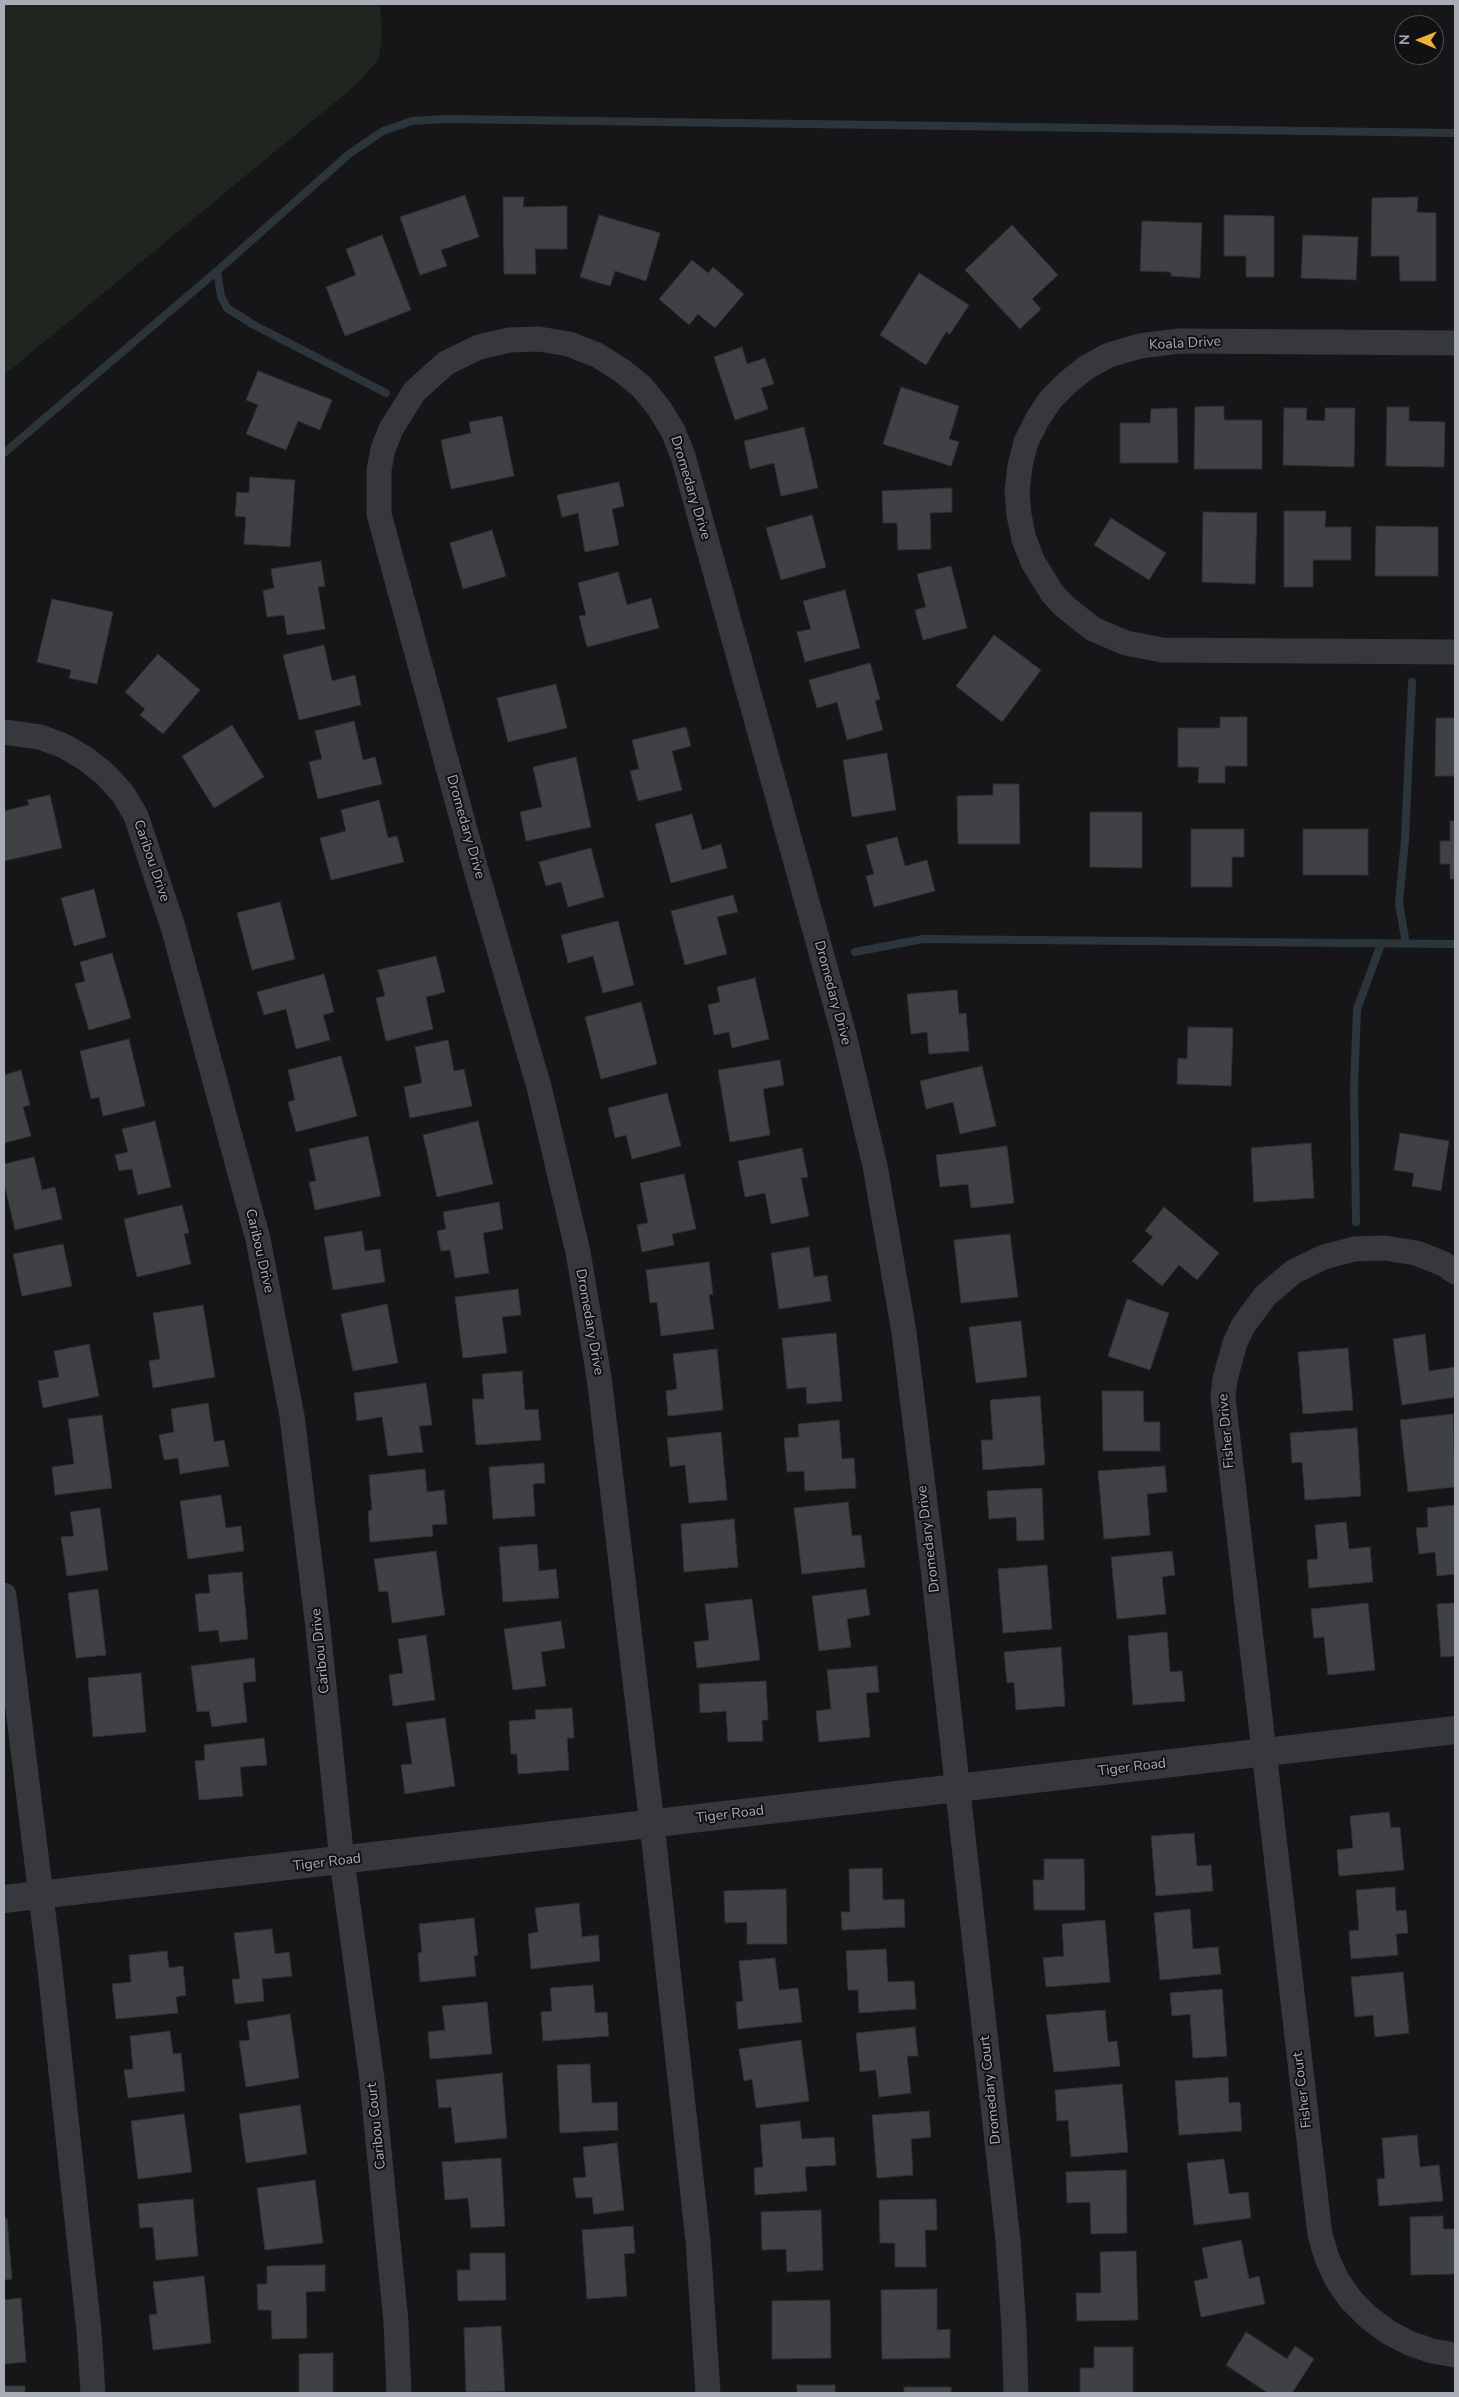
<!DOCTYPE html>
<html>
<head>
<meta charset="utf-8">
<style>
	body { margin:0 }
	#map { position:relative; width:1459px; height:2397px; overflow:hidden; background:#161618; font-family:"Nunito Sans",sans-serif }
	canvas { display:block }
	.frame { position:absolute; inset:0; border:5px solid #a8adb8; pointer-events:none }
	.north { position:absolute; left:1394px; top:15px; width:50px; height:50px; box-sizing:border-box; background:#111113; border:1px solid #4d4f55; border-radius:50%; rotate:271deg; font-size:14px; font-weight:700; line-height:20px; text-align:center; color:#a8adb8 }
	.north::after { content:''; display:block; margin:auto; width:18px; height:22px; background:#f2b134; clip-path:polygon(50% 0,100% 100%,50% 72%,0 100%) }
</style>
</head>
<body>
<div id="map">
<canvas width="1459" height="2397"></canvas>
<div class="frame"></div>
<div class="north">N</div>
</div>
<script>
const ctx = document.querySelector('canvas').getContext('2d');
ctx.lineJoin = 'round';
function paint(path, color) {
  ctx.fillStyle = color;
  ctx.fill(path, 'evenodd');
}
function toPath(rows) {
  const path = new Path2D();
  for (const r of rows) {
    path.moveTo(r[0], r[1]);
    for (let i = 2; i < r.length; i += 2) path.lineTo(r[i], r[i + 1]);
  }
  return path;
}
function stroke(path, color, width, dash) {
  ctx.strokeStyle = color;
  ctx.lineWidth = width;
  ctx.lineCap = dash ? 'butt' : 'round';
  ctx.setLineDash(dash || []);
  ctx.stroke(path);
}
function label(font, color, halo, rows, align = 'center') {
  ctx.font = font + ' "Nunito Sans",sans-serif';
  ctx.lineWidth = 4;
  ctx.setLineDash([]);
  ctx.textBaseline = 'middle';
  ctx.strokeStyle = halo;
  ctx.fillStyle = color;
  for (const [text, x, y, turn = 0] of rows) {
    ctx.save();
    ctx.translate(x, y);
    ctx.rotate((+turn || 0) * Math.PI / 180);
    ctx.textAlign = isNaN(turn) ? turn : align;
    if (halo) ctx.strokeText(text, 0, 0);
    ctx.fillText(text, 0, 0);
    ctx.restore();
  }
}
const green = toPath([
	[4,4,380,4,382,39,378,60,357,84,4,375]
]);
const stream = toPath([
	[217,271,221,296,227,308,254,325,386,393],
	[4,453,217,271,349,154,383,131,412,121,446,119,1455,133],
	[1406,944,1399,903,1405,840,1412,682],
	[855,952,923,939,1455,944],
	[1356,1222,1354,1088,1357,1009,1381,944]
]);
const building = toPath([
	[465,195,479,237,441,250,447,266,420,275,400,217,465,195],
	[503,197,524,197,523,207,567,206,567,249,535,249,536,274,504,274,503,197],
	[1418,197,1417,212,1436,213,1436,281,1400,281,1399,256,1371,256,1372,198,1418,197],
	[599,215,660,233,646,281,615,271,610,286,580,277,599,215],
	[1224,215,1274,216,1274,277,1246,277,1246,256,1224,256,1224,215],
	[1142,221,1202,223,1200,278,1171,276,1171,272,1140,271,1142,221],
	[1012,225,1058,275,1032,299,1041,309,1020,329,965,270,1012,225],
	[382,235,411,310,345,336,326,287,356,275,346,249,382,235],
	[1303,235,1358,237,1356,280,1301,278,1303,235],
	[692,260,708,273,713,267,744,294,715,328,698,314,689,325,659,299,692,260],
	[919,273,969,305,950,334,946,332,926,365,880,335,919,273],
	[742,347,747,364,765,358,774,384,761,388,768,409,735,420,714,357,742,347],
	[258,371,332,400,320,430,298,421,286,450,246,434,258,405,246,400,258,371],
	[901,387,959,406,949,439,959,442,951,466,883,444,901,387],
	[1224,406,1224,420,1262,420,1262,469,1194,469,1195,407,1224,406],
	[1387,407,1409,407,1409,421,1445,422,1444,467,1386,466,1387,407],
	[1177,408,1178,463,1120,463,1120,423,1150,423,1151,409,1177,408],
	[1284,408,1307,408,1306,420,1325,421,1325,408,1355,408,1354,467,1283,465,1284,408],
	[502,416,514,476,451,489,441,440,471,433,469,422,502,416],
	[804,427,818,488,781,496,774,463,750,469,744,441,804,427],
	[250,477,295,480,290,547,244,544,246,517,235,516,237,492,249,493,250,477],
	[619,482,624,506,612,509,619,545,585,552,578,513,562,517,557,495,619,482],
	[952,488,952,512,930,513,931,549,898,550,897,523,883,523,882,491,952,488],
	[1284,511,1326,511,1325,527,1351,527,1351,560,1313,560,1313,587,1284,587,1284,511],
	[1203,512,1257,513,1255,584,1202,582,1203,512],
	[812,515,826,567,781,580,766,528,812,515],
	[1111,518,1166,553,1149,580,1094,545,1111,518],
	[1376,526,1438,527,1438,576,1375,576,1376,526],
	[492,530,506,576,463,589,450,543,492,530],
	[321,561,325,586,318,587,325,629,287,635,284,615,267,617,263,591,274,588,271,569,321,561],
	[951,566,967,628,923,640,915,610,926,607,917,574,951,566],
	[618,572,627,605,651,598,659,628,587,647,579,616,586,615,578,583,618,572],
	[845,590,860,648,805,662,797,632,811,629,803,601,845,590],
	[52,599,113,612,97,684,69,678,71,670,37,662,52,599],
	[994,635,1041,670,1002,722,956,686,994,635],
	[324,645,332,681,355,675,361,705,299,720,283,655,324,645],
	[158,654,200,690,163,734,140,715,145,709,125,692,158,654],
	[870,663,880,699,875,701,883,730,847,740,837,702,817,708,809,680,870,663],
	[556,684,567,728,508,742,497,698,556,684],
	[1220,717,1247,717,1247,766,1225,766,1225,783,1198,783,1199,767,1178,767,1178,728,1220,728,1220,717],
	[1436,718,1455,718,1455,776,1435,776,1436,718],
	[354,721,363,760,375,757,382,784,318,799,309,762,322,759,315,731,354,721],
	[232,725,264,777,214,808,182,756,232,725],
	[686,727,691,746,672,751,682,790,638,801,630,771,639,769,632,740,686,727],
	[887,753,896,810,852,817,843,760,887,753],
	[576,757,591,827,526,841,520,812,542,807,533,767,576,757],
	[993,784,1019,784,1020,844,958,844,957,796,993,795,993,784],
	[50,795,62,848,4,861,4,811,29,805,27,800,50,795],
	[379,800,388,838,397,836,404,862,331,880,320,838,346,831,341,810,379,800],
	[1090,812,1142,812,1142,868,1090,867,1090,812],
	[692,814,702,850,721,844,727,868,671,883,655,824,692,814],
	[1450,821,1455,821,1455,879,1450,879,1450,864,1440,864,1440,841,1450,841,1450,821],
	[1191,829,1244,829,1244,857,1232,857,1232,887,1191,887,1191,829],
	[1303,829,1368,829,1368,875,1303,875,1303,829],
	[897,837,905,866,927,860,935,891,874,907,866,876,874,874,866,845,897,837],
	[591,848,604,897,568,907,561,882,546,886,539,862,591,848],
	[94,889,106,937,74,946,61,898,94,889],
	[733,895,738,912,717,917,727,954,685,965,671,911,733,895],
	[280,902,295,959,252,970,237,913,280,902],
	[618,921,634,985,603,993,593,956,568,963,561,935,618,921],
	[112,953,131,1018,89,1030,75,984,85,981,80,962,112,953],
	[436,956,445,992,426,997,433,1029,386,1041,376,998,385,996,378,970,436,956],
	[324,974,334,1012,323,1015,330,1040,296,1049,286,1009,264,1015,257,992,324,974],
	[755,978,769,1039,732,1048,729,1032,714,1035,708,1005,720,1002,717,987,755,978],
	[957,990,959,1014,966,1013,969,1051,929,1054,927,1032,911,1034,907,994,957,990],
	[641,1002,657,1064,601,1079,585,1017,641,1002],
	[1188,1027,1233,1028,1231,1086,1177,1084,1178,1058,1187,1059,1188,1027],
	[129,1039,145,1106,103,1116,99,1097,91,1099,80,1051,129,1039],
	[448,1040,454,1071,464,1069,472,1106,410,1118,404,1087,422,1083,415,1047,448,1040],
	[341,1056,357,1116,296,1132,288,1102,295,1100,288,1070,341,1056],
	[780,1060,784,1085,763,1089,770,1135,730,1142,718,1070,780,1060],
	[982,1066,996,1126,960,1134,953,1102,926,1109,920,1081,982,1066],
	[21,1070,30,1105,23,1107,31,1136,4,1143,4,1075,21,1070],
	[667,1093,681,1146,632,1159,626,1135,615,1138,608,1108,667,1093],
	[155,1121,171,1187,138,1195,132,1169,119,1171,115,1155,128,1152,122,1129,155,1121],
	[478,1121,493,1184,437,1197,423,1135,478,1121],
	[1400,1133,1449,1141,1441,1191,1412,1186,1414,1173,1394,1170,1400,1133],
	[368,1136,381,1196,315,1210,309,1182,316,1181,309,1149,368,1136],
	[1311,1143,1314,1198,1254,1202,1251,1148,1311,1143],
	[1007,1146,1014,1203,971,1208,968,1184,940,1187,936,1155,1007,1146],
	[802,1148,808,1177,801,1178,809,1216,771,1224,765,1193,745,1197,738,1161,802,1148],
	[34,1157,42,1190,55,1187,62,1219,15,1230,4,1183,4,1164,34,1157],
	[684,1174,696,1229,672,1234,674,1245,642,1252,637,1225,648,1223,640,1183,684,1174],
	[499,1202,503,1229,483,1233,489,1273,455,1278,450,1250,441,1251,437,1231,446,1229,443,1212,499,1202],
	[182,1205,189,1233,184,1234,191,1264,137,1277,124,1219,182,1205],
	[1164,1207,1219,1253,1197,1280,1179,1265,1162,1286,1132,1261,1153,1237,1145,1231,1164,1207],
	[362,1231,365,1251,380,1249,385,1282,333,1290,324,1237,362,1231],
	[1010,1234,1018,1297,961,1303,954,1240,1010,1234],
	[63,1244,72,1286,22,1296,13,1254,63,1244],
	[809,1247,814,1277,827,1275,831,1301,779,1309,771,1253,809,1247],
	[709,1262,713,1294,709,1295,714,1329,661,1336,657,1302,650,1303,646,1270,709,1262],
	[518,1289,521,1315,502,1317,507,1353,463,1358,455,1297,518,1289],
	[1127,1299,1169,1313,1150,1370,1108,1356,1127,1299],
	[387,1304,398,1363,353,1371,341,1314,387,1304],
	[203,1305,215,1377,153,1388,149,1361,160,1359,153,1313,203,1305],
	[1021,1321,1027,1377,976,1383,969,1327,1021,1321],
	[836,1333,842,1401,807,1404,806,1387,787,1389,782,1338,836,1333],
	[1425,1334,1429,1371,1455,1367,1455,1397,1402,1405,1393,1339,1425,1334],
	[89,1344,99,1396,43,1408,38,1381,59,1377,54,1351,89,1344],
	[1348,1348,1353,1410,1303,1414,1298,1352,1348,1348],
	[717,1349,723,1410,668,1416,666,1391,677,1389,673,1354,717,1349],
	[522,1371,525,1410,538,1409,541,1440,476,1445,472,1399,484,1399,482,1374,522,1371],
	[426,1383,432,1425,419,1426,423,1452,388,1456,382,1417,357,1421,354,1393,426,1383],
	[1102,1391,1143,1391,1144,1422,1160,1422,1160,1451,1103,1451,1102,1391],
	[1040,1396,1045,1465,983,1470,981,1440,993,1440,990,1400,1040,1396],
	[208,1403,214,1442,224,1440,229,1466,180,1474,178,1458,164,1460,159,1435,174,1432,171,1409,208,1403],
	[1453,1414,1455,1487,1408,1492,1400,1420,1453,1414],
	[102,1415,112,1488,55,1495,52,1467,74,1464,68,1419,102,1415],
	[839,1420,842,1459,854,1458,856,1488,805,1491,804,1471,787,1472,784,1438,799,1437,798,1424,839,1420],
	[1357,1428,1361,1496,1305,1500,1302,1462,1292,1463,1290,1433,1357,1428],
	[721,1432,727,1500,689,1503,685,1465,670,1467,667,1438,721,1432],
	[544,1463,545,1483,533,1484,535,1516,493,1519,489,1467,544,1463],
	[1165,1466,1167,1492,1147,1494,1150,1535,1104,1539,1098,1471,1165,1466],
	[425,1469,427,1492,444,1490,447,1524,432,1525,433,1536,370,1542,368,1511,372,1510,369,1475,425,1469],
	[1042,1488,1044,1540,1017,1541,1016,1517,989,1519,987,1491,1042,1488],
	[221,1495,226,1528,241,1526,244,1551,188,1559,180,1501,221,1495],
	[848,1502,852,1536,861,1535,865,1567,802,1574,794,1508,848,1502],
	[1455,1505,1455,1574,1437,1576,1435,1552,1419,1554,1416,1528,1428,1527,1427,1508,1455,1505],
	[100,1508,108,1570,67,1576,61,1537,74,1536,70,1512,100,1508],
	[734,1519,738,1567,684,1572,681,1524,734,1519],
	[1346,1522,1349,1549,1370,1547,1373,1582,1309,1588,1307,1560,1318,1559,1315,1525,1346,1522],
	[537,1544,539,1571,556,1569,559,1598,503,1602,499,1547,537,1544],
	[436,1551,445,1615,392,1623,388,1591,379,1592,374,1559,436,1551],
	[1172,1551,1175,1575,1162,1577,1166,1614,1117,1619,1111,1557,1172,1551],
	[1047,1565,1052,1629,1003,1633,998,1569,1047,1565],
	[242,1572,248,1639,220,1642,218,1630,199,1632,195,1594,210,1593,208,1575,242,1572],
	[98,1589,106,1655,76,1658,68,1593,98,1589],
	[866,1589,870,1615,847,1619,851,1647,819,1651,812,1596,866,1589],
	[752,1599,760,1660,697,1668,694,1642,709,1640,705,1604,752,1599],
	[1368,1603,1375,1670,1328,1675,1324,1637,1314,1638,1311,1609,1368,1603],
	[1455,1603,1455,1656,1441,1657,1437,1604,1455,1603],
	[561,1621,565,1648,541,1652,546,1686,513,1690,504,1629,561,1621],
	[1167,1632,1170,1672,1182,1671,1185,1701,1133,1705,1128,1636,1167,1632],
	[426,1635,435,1700,393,1706,389,1675,403,1673,398,1639,426,1635],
	[1061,1647,1065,1706,1016,1710,1014,1682,1007,1683,1004,1652,1061,1647],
	[254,1658,256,1681,243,1683,247,1722,212,1727,209,1711,197,1712,191,1666,254,1658],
	[877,1666,879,1692,866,1693,870,1737,819,1742,816,1711,831,1709,827,1670,877,1666],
	[141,1673,146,1732,93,1737,88,1678,141,1673],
	[766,1681,768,1720,762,1720,763,1741,728,1742,726,1711,700,1713,699,1684,766,1681],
	[572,1708,574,1738,567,1738,569,1770,518,1774,517,1754,511,1754,509,1721,536,1719,535,1710,572,1708],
	[445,1718,455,1786,405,1794,401,1765,412,1764,406,1723,445,1718],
	[264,1738,267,1765,240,1767,243,1796,199,1800,195,1761,205,1760,204,1745,264,1738],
	[1389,1812,1391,1828,1400,1827,1404,1870,1339,1876,1337,1850,1353,1848,1350,1816,1389,1812],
	[1194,1833,1197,1866,1211,1865,1213,1891,1156,1896,1151,1836,1194,1833],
	[1044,1859,1084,1859,1085,1910,1034,1910,1033,1880,1044,1880,1044,1859],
	[882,1868,883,1900,904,1899,905,1927,842,1930,841,1912,850,1912,849,1869,882,1868],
	[1395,1887,1396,1911,1406,1910,1408,1933,1396,1934,1398,1955,1351,1959,1349,1931,1359,1930,1356,1890,1395,1887],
	[786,1889,787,1944,747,1944,747,1922,725,1923,724,1891,786,1889],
	[579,1903,582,1937,598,1935,600,1961,531,1969,528,1934,538,1932,535,1908,579,1903],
	[1190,1909,1193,1949,1218,1947,1221,1974,1160,1980,1154,1913,1190,1909],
	[474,1918,478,1955,474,1956,476,1976,420,1982,418,1953,422,1952,419,1924,474,1918],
	[1105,1920,1110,1982,1046,1987,1043,1958,1064,1956,1062,1924,1105,1920],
	[272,1929,275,1954,289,1952,292,1976,262,1979,264,2001,235,2004,232,1979,240,1979,234,1933,272,1929],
	[886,1949,888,1982,914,1981,916,2009,859,2013,858,1990,848,1990,846,1951,886,1949],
	[167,1951,169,1968,183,1966,186,1995,176,1997,178,2013,116,2019,112,1984,131,1982,129,1955,167,1951],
	[775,1958,779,1990,798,1988,802,2022,738,2029,736,2002,743,2001,739,1961,775,1958],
	[1403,1972,1409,2033,1375,2037,1373,2015,1355,2017,1351,1977,1403,1972],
	[593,1985,595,2013,607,2012,609,2036,543,2041,541,2012,552,2011,550,1988,593,1985],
	[1222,1989,1227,2056,1193,2058,1190,2014,1172,2016,1170,1993,1222,1989],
	[487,2002,492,2054,430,2059,428,2032,445,2030,442,2006,487,2002],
	[1105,2010,1108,2042,1117,2041,1120,2066,1054,2072,1046,2015,1105,2010],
	[290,2014,299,2078,246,2087,239,2041,250,2040,247,2021,290,2014],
	[915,2027,918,2056,907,2056,911,2093,879,2097,876,2070,860,2072,856,2033,915,2027],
	[170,2031,173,2054,181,2053,185,2091,128,2098,124,2070,133,2069,130,2036,170,2031],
	[801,2040,809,2101,756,2108,752,2079,744,2081,739,2049,801,2040],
	[590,2064,592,2103,617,2102,618,2130,560,2133,557,2065,590,2064],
	[502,2073,507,2138,455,2143,451,2107,439,2108,436,2080,502,2073],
	[1228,2077,1229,2103,1240,2102,1242,2131,1179,2135,1175,2081,1228,2077],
	[1122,2084,1128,2152,1071,2157,1068,2120,1057,2121,1055,2090,1122,2084],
	[300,2105,307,2154,246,2163,239,2114,300,2105],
	[929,2111,931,2137,911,2139,913,2175,877,2178,872,2115,929,2111],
	[184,2114,192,2172,138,2179,131,2121,184,2114],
	[800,2121,802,2139,834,2137,836,2165,805,2167,807,2191,755,2195,754,2168,763,2167,760,2125,800,2121],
	[1417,2135,1420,2167,1439,2165,1443,2201,1379,2206,1377,2179,1385,2178,1382,2138,1417,2135],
	[617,2143,624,2210,594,2214,592,2197,576,2198,573,2178,586,2177,583,2147,617,2143],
	[501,2158,505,2226,471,2228,468,2198,445,2200,442,2162,501,2158],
	[1224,2159,1229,2194,1248,2192,1251,2218,1194,2225,1187,2163,1224,2159],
	[1126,2170,1127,2233,1091,2234,1090,2202,1067,2203,1066,2172,1126,2170],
	[315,2180,323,2243,265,2250,257,2188,315,2180],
	[193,2199,198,2256,156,2260,153,2227,140,2228,138,2204,193,2199],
	[936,2199,937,2230,925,2230,926,2267,895,2267,895,2243,880,2243,879,2200,936,2199],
	[821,2210,823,2270,787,2272,786,2249,762,2250,761,2212,821,2210],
	[1443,2216,1443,2229,1455,2229,1455,2274,1411,2275,1410,2217,1443,2216],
	[4,2218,7,2218,12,2279,4,2280,4,2218],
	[633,2226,635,2253,624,2254,627,2296,587,2299,582,2230,633,2226],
	[1241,2240,1249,2279,1259,2276,1265,2304,1201,2317,1194,2281,1208,2278,1202,2248,1241,2240],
	[1136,2251,1138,2320,1077,2321,1076,2293,1101,2293,1100,2252,1136,2251],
	[470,2253,505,2253,506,2300,458,2301,457,2270,470,2270,470,2253],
	[325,2265,325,2291,306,2292,307,2338,272,2339,271,2310,258,2310,257,2284,267,2284,267,2266,325,2265],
	[204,2276,211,2343,153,2350,149,2315,157,2314,153,2282,204,2276],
	[937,2289,937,2330,950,2329,950,2358,882,2359,881,2290,937,2289],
	[21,2298,26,2362,4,2364,4,2300,21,2298],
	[830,2300,831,2358,772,2359,772,2301,830,2300],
	[501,2326,505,2391,466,2392,464,2328,501,2326],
	[1246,2332,1287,2359,1295,2346,1314,2359,1292,2393,1268,2393,1226,2365,1246,2332],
	[1094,2347,1133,2347,1133,2393,1080,2393,1080,2368,1094,2368,1094,2347],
	[333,2353,333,2393,299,2393,299,2354,333,2353],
	[797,2385,835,2385,835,2393,797,2393,797,2385],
	[4,2386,25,2386,25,2393,4,2393,4,2386],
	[904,2387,951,2387,951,2393,904,2393,904,2387]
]);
const minor = toPath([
	[1455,343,1179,341,1140,346,1109,355,1087,367,1068,382,1050,400,1037,420,1026,442,1020,466,1017,491,1019,515,1024,539,1033,562,1052,593,1064,606,1093,629,1126,643,1162,650,1455,652],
	[4,732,40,737,64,746,86,759,106,775,123,794,136,816,173,927,258,1239,292,1416,318,1628,342,1861,372,2080,396,2322,399,2393],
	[1455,1272,1444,1264,1416,1253,1385,1248,1354,1249,1324,1257,1293,1272,1265,1296,1243,1326,1235,1343,1225,1379,1223,1397,1320,2235,1327,2258,1337,2280,1351,2300,1368,2317,1388,2332,1409,2343,1432,2351,1455,2355],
	[4,1595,49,1961,89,2331,93,2393],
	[708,2393,698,2241,652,1824,599,1377,578,1252,539,1087,476,870,379,514,379,470,383,449,391,429,414,392,446,363,479,347,509,340,539,339,569,344,597,355,621,370,642,387,659,408,673,431,683,456,844,1035,875,1166,904,1332,933,1568,1008,2240,1014,2328,1016,2393]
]);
const tertiary = toPath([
	[4,1899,1455,1730]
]);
const streetNames = [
	["Koala Drive",1185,344,-3],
	["Dromedary Drive",690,488,73],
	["Dromedary Drive",465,827,74],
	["Caribou Drive",151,861,71],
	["Dromedary Drive",832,993,75],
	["Caribou Drive",259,1251,77],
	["Dromedary Drive",589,1322,80],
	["Fisher Drive",1227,1431,-95],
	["Dromedary Drive",929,1539,-97],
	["Caribou Drive",321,1651,-96],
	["Tiger Road",1132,1768,-7],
	["Tiger Road",730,1815,-7],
	["Tiger Road",327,1863,-7],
	["Dromedary Court",991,2090,-96],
	["Fisher Court",1303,2090,-97],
	["Caribou Court",377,2126,-96]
];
paint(green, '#1e261f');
stroke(stream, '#2c353c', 8);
paint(building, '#404145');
stroke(building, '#303034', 1);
stroke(minor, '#37383d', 25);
stroke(tertiary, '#37383d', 28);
label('14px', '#a8adb8', '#111113', streetNames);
</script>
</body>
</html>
